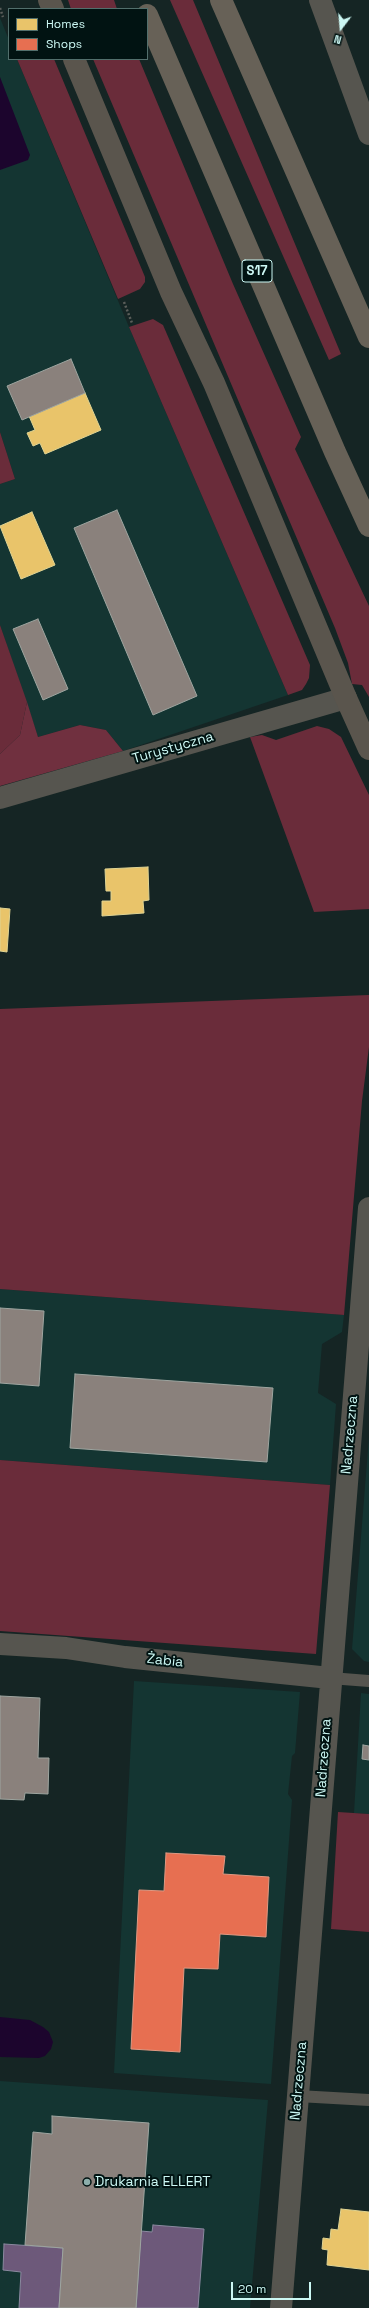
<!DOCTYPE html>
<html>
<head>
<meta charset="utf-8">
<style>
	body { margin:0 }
	#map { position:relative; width:369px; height:2308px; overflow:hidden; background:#152524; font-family:"Space Grotesk",sans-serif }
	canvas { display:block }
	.legend { position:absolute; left:8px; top:8px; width:140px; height:52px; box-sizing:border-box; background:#011312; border:1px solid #526f6c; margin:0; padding:5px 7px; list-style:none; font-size:12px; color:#ccf8f4 }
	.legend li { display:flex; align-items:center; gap:8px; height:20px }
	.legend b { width:20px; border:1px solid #526f6c }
	.north { position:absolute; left:321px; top:8px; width:40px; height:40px; -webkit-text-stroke:3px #011312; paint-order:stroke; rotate:196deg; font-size:11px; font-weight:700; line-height:16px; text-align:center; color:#ccf8f4 }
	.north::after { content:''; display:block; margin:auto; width:14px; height:18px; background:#ccf8f4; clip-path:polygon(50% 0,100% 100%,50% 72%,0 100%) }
	.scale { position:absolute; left:231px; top:2282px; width:80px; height:18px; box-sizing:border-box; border:2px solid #ccf8f4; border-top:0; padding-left:5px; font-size:12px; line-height:14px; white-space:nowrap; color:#ccf8f4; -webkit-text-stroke:3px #011312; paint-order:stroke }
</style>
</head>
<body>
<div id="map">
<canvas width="369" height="2308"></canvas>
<ul class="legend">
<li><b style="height:11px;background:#e9c46a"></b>Homes</li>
<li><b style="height:11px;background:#e76f51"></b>Shops</li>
</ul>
<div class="north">N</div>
<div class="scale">20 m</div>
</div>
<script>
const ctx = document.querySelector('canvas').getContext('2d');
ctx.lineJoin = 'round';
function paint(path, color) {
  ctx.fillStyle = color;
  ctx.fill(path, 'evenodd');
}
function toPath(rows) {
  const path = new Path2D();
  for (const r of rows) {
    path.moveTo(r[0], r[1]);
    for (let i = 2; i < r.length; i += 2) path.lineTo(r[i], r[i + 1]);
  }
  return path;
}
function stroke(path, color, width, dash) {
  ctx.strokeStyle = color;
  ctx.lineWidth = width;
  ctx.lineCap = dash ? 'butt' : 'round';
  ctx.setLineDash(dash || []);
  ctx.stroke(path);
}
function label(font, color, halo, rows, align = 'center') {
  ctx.font = font + ' "Space Grotesk",sans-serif';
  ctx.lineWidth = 4;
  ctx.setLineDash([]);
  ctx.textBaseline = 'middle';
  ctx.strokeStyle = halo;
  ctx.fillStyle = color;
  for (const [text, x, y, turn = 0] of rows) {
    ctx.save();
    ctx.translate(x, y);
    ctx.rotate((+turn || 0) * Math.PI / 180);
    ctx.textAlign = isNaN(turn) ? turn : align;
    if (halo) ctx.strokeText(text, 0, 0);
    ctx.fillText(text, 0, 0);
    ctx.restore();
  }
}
const built = toPath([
	[0,18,9,40,9,59,17,59,129,327,288,695,123,751,106,730,80,725,38,737,0,625,0,484,15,479,0,432],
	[0,1289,344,1315,342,1332,322,1344,318,1393,336,1404,330,1485,0,1460],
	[369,1437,369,1662,364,1661,352,1649],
	[134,1681,300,1692,295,1753,292,1756,288,1794,292,1800,271,2084,114,2073],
	[361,1693,369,1694,369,1814,354,1813],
	[0,2081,268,2100,250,2308,0,2308]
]);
const green = toPath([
	[68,0,114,0,117,9,71,9],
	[170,0,193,0,341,354,329,360],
	[17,59,54,59,145,277,145,282,140,289,118,299],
	[93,59,139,59,233,284,301,437,295,449,369,606,369,697,362,685,352,684,348,663,335,628],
	[153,319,163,325,310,665,309,678,306,684,302,690,288,695,129,327],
	[0,432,15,479,0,484],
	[0,625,27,702,20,735,0,754],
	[317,726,329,729,341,737,369,795,369,909,314,912,250,737,262,735,276,740],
	[369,995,369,1047,362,1101,344,1315,0,1289,0,1009],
	[0,1460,330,1485,316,1654,0,1631],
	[338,1812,369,1814,369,1932,331,1929]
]);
const forest = toPath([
	[27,702,38,737,80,725,106,730,123,751,0,786,0,754,20,735]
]);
const water = toPath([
	[0,77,30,155,28,160,0,170],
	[0,2017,30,2020,43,2027,49,2032,53,2042,51,2049,45,2056,39,2058,0,2057]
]);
const homes = toPath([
	[85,393,101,430,45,454,40,443,33,446,27,433,35,430,29,416,85,393],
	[32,512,55,565,21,579,0,526,32,512],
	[148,867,149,900,143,901,144,913,102,916,102,901,111,901,111,891,106,891,105,869,148,867],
	[0,908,10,909,7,952,0,951,0,908],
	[341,2209,369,2212,369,2270,327,2265,328,2250,322,2249,323,2238,330,2239,331,2229,338,2230,341,2209]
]);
const shops = toPath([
	[166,1853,225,1856,223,1874,269,1877,266,1937,220,1934,218,1969,184,1968,180,2052,131,2049,139,1890,164,1891,166,1853]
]);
const offices = toPath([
	[153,2225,204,2229,198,2308,136,2308,141,2231,152,2232,153,2225],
	[4,2244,63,2248,59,2308,19,2308,21,2272,3,2270,4,2244]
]);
const industry = toPath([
	[71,359,85,393,22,420,7,386,71,359],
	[117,510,197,696,153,715,74,528,117,510],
	[38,619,68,689,43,700,13,629,38,619],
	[0,1308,44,1311,39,1386,0,1383,0,1308],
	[75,1374,273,1388,267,1462,70,1448,75,1374],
	[0,1696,40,1698,38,1758,49,1758,48,1794,25,1793,24,1800,0,1799,0,1696],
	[363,1745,369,1746,369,1760,362,1759,363,1745],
	[52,2116,149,2123,136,2308,59,2308,63,2248,25,2245,33,2132,52,2134,52,2116]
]);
const path = toPath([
	[0,8,3,17],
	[124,302,132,323]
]);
const lane = toPath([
	[330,1678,369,1681],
	[298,2096,369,2100]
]);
const street = toPath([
	[320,0,369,134],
	[0,798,346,698],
	[0,1644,66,1648,125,1657,330,1678],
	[281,2308,369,1208]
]);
const secondary = toPath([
	[49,0,53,9],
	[74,59,171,292,214,383,346,698,369,749]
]);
const highway = toPath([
	[221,0,369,337],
	[147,15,335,452,369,526]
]);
const markers = [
	[87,2182,4,"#8caeab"]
];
const shields = [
	[257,271,30]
];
const shieldNames = [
	["S17",257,271]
];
const streetNames = [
	["Turystyczna",173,748,-16],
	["Nadrzeczna",350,1435,-85],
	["Żabia",165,1661,6],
	["Nadrzeczna",324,1758,-86],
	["Nadrzeczna",299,2081,-85]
];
const poiNames = [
	["Drukarnia ELLERT",95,2182]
];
paint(built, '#143532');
paint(green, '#6a2c3a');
paint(forest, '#70303f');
paint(water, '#1c052d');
paint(homes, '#e9c46a');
stroke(homes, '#e0d493', 1);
paint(shops, '#e76f51');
stroke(shops, '#df9882', 1);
paint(offices, '#6d597a');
stroke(offices, '#8a899f', 1);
paint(industry, '#8a817c');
stroke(industry, '#9ea5a0', 1);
stroke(path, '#5b5e5a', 2.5, [2, 2]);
stroke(lane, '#56554f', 12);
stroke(street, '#56554f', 22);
stroke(secondary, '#5a554d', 22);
stroke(highway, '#676157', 22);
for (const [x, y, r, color] of markers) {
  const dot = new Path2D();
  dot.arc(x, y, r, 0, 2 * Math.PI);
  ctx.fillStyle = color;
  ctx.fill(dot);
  stroke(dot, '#011312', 1.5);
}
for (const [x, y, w] of shields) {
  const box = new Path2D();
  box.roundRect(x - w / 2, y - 11, w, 22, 3);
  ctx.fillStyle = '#011312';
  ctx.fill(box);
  stroke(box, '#ccf8f4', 1);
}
label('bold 13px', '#ccf8f4', null, shieldNames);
label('14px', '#ccf8f4', '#011312', streetNames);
label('14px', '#ccf8f4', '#011312', poiNames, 'left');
</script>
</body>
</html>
